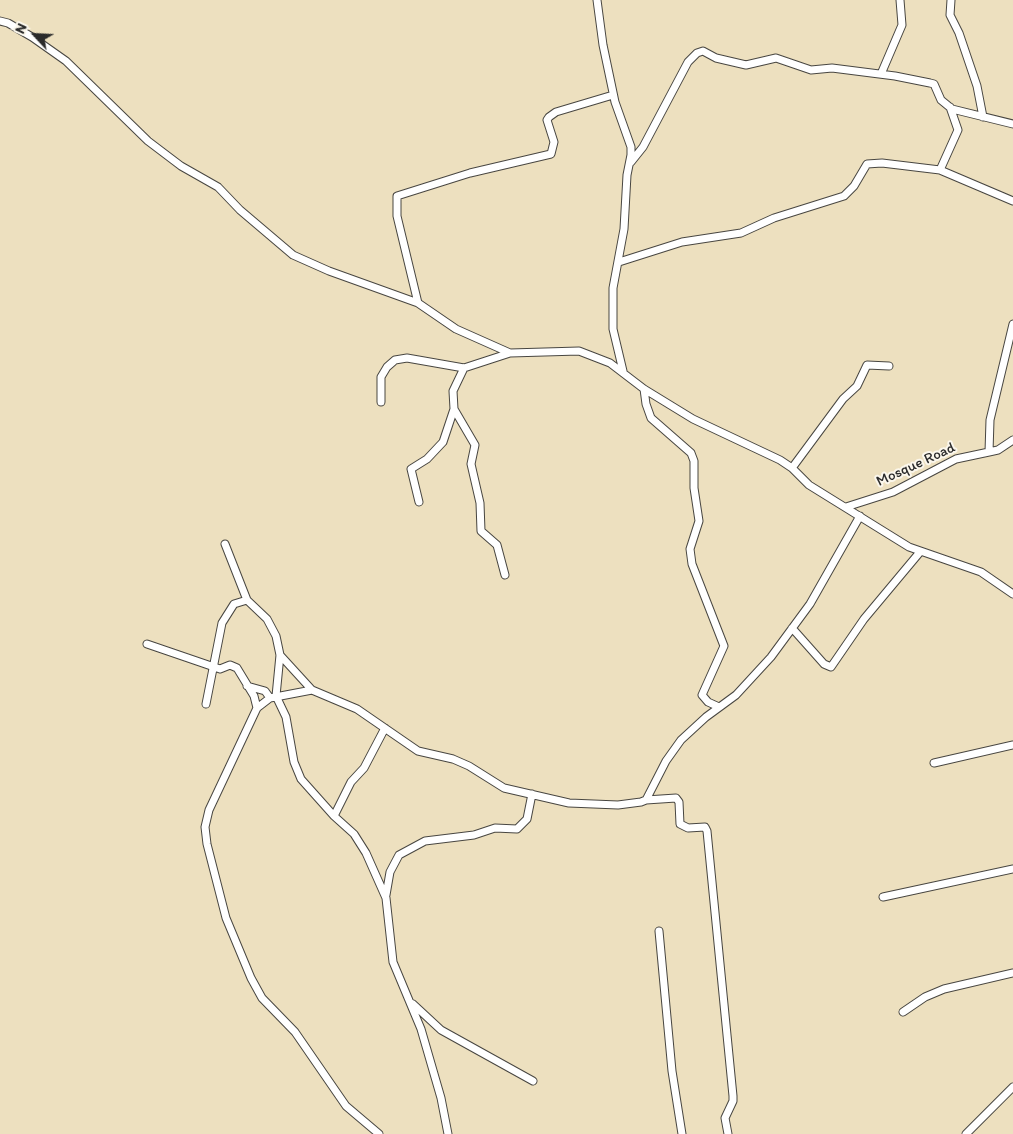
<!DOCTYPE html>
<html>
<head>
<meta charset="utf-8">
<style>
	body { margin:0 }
	#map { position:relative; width:1013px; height:1134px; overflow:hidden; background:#ede0bf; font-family:Itim,sans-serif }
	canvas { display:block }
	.north { position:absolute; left:10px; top:10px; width:50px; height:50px; -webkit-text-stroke:4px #fbf7ec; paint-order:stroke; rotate:295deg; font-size:14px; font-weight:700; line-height:20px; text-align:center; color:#2b2b2b }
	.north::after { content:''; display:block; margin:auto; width:18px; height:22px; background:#2b2b2b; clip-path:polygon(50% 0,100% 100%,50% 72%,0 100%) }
</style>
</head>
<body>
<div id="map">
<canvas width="1013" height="1134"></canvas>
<div class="north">N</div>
</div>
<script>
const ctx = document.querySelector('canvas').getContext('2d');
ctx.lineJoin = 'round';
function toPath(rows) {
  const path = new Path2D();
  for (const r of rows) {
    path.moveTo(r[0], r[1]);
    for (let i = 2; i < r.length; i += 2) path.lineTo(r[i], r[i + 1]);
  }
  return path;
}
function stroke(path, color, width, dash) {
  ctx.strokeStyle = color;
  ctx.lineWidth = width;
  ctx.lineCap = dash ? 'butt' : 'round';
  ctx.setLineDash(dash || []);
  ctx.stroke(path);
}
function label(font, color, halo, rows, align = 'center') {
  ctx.font = font + ' Itim,sans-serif';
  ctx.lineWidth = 4;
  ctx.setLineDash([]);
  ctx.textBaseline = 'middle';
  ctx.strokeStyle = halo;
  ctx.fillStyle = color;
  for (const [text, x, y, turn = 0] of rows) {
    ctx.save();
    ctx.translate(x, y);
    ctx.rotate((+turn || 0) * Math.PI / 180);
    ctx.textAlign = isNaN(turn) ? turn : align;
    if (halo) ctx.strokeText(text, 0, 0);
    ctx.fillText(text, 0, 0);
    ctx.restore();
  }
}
const minor = toPath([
	[597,0,603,45,615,102,631,147,631,155,627,175,624,229,613,288,613,329,623,371],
	[951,0,950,15,959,33,977,86,983,117],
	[0,21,8,23,32,37,66,61,148,141,181,166,218,187,240,210,293,255,329,271,418,303,456,329,510,353,579,351,610,363,644,389,693,419,780,460,792,468,809,485,909,547,981,572,1013,594],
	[881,74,902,25,900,0],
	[631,162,643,147,688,62,697,53,703,51,716,58,746,65,776,58,811,70,832,68,895,76,930,83,934,84,941,100,952,109,1013,124],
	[940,170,958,130,950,107],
	[619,262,682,242,741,233,774,218,844,196,854,186,867,164,882,163,940,170,1013,201],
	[418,303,397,216,397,196,470,173,551,154,554,142,547,120,549,117,556,112,613,95],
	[464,368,453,391,454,409,475,445,471,464,480,503,481,531,497,545,505,575],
	[644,389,646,404,651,418,691,453,694,461,694,488,699,521,690,549,692,564,724,646,702,695,708,702,719,707],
	[381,402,381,377,387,367,395,360,407,358,464,368,510,353],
	[989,452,998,450,1013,440],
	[792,468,843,399,857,386,867,365,889,366],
	[419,502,411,469,427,459,443,442,454,409],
	[846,507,893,492,956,459,989,452,990,420,1013,324],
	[225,544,247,600,267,619,276,636,280,655,276,696,286,717,294,762,301,779,334,816,354,834,366,853,386,898,393,962,421,1029,441,1098,448,1134],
	[792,628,824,664,831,667,864,619,920,552],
	[147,644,220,669,230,665,237,668,254,696,257,708],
	[280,655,312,690],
	[247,686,265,691,270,698],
	[206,704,222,623,234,604,247,600],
	[934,763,1013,745],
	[646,800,676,798,679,802,680,824,688,828,705,827,707,831,733,1096,733,1101,725,1118,728,1134],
	[334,816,351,782,364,768,385,728],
	[386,895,390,872,399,855,425,841,474,835,495,828,517,829,527,819,532,794],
	[883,897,1013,869],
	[659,931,672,1071,682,1134],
	[413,1004,441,1030,533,1081],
	[903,1012,925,997,944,989,1013,973],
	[379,1134,346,1106,295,1032,262,998,251,978,226,918,207,844,205,827,209,810,257,708,270,698,312,690,357,709,418,751,453,759,469,766,504,788,569,803,618,805,641,802,646,800,666,761,681,740,706,717,736,695,771,657,810,604,860,516],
	[966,1134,1013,1087]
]);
const streetNames = [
	["Mosque Road",916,465,-25]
];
stroke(minor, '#484641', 9);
stroke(minor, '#fff', 7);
label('15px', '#2b2b2b', '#fbf7ec', streetNames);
</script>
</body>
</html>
